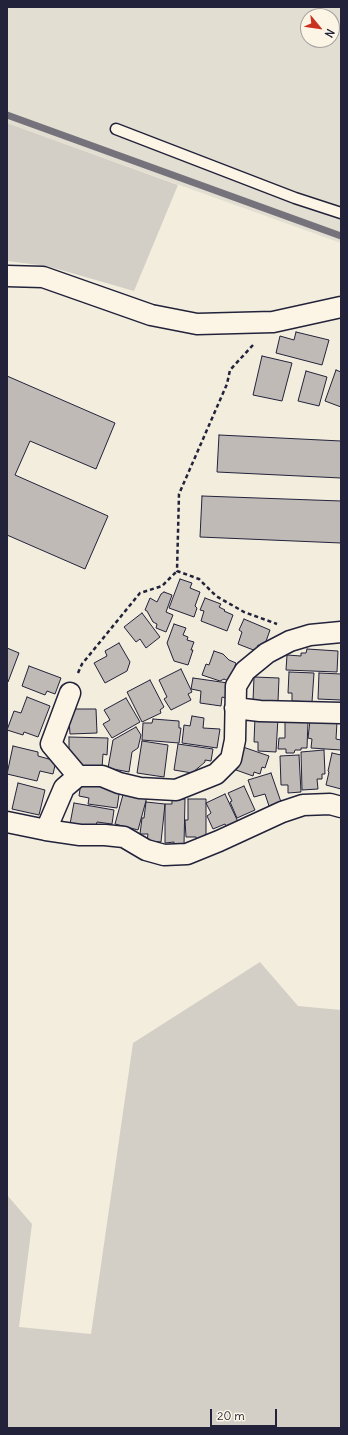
<!DOCTYPE html>
<html>
<head>
<meta charset="utf-8">
<style>
	body { margin:0 }
	#map { position:relative; width:348px; height:1435px; overflow:hidden; background:#f3edde; font-family:Delius,sans-serif }
	canvas { display:block }
	.frame { position:absolute; inset:0; border:8px solid #22223b; pointer-events:none }
	.north { position:absolute; left:300px; top:8px; width:40px; height:40px; box-sizing:border-box; background:#fcf5e5; border:1px solid #a5a1a1; border-radius:50%; rotate:119deg; font-size:11px; font-weight:700; line-height:16px; text-align:center; color:#22223b }
	.north::after { content:''; display:block; margin:auto; width:14px; height:18px; background:#c8321e; clip-path:polygon(50% 0,100% 100%,50% 72%,0 100%) }
	.scale { position:absolute; left:210px; top:1409px; width:67px; height:18px; box-sizing:border-box; border:2px solid #22223b; border-top:0; padding-left:5px; font-size:12px; line-height:14px; white-space:nowrap; color:#22223b; -webkit-text-stroke:3px #fcf5e5; paint-order:stroke }
</style>
</head>
<body>
<div id="map">
<canvas width="348" height="1435"></canvas>
<div class="frame"></div>
<div class="north">N</div>
<div class="scale">20 m</div>
</div>
<script>
const ctx = document.querySelector('canvas').getContext('2d');
ctx.lineJoin = 'round';
function paint(path, color) {
  ctx.fillStyle = color;
  ctx.fill(path, 'evenodd');
}
function toPath(rows) {
  const path = new Path2D();
  for (const r of rows) {
    path.moveTo(r[0], r[1]);
    for (let i = 2; i < r.length; i += 2) path.lineTo(r[i], r[i + 1]);
  }
  return path;
}
function stroke(path, color, width, dash) {
  ctx.strokeStyle = color;
  ctx.lineWidth = width;
  ctx.lineCap = dash ? 'butt' : 'round';
  ctx.setLineDash(dash || []);
  ctx.stroke(path);
}
const built = toPath([
	[7,7,341,7,341,243,7,123],
	[308,16,332,16,332,40,308,40]
]);
const green = toPath([
	[7,123,178,185,134,291,47,266,7,261],
	[260,962,298,1006,341,1010,341,1428,7,1428,7,1195,32,1224,19,1327,91,1334,133,1043]
]);
const stream = toPath([
	[7,115,341,236]
]);
const building = toPath([
	[296,332,329,340,322,365,276,353,280,336,294,340,296,332],
	[262,356,292,363,282,401,253,395,262,356],
	[336,370,341,372,341,407,325,401,336,370],
	[306,371,327,377,319,406,298,401,306,371],
	[7,376,115,423,96,469,30,441,15,475,108,516,85,569,7,535,7,376],
	[219,435,341,441,341,478,217,472,219,435],
	[202,496,341,501,341,543,200,537,202,496],
	[180,579,192,583,190,588,200,592,195,606,197,608,194,617,169,608,180,579],
	[164,592,172,595,166,612,173,615,166,632,156,628,157,624,153,622,147,611,145,610,150,598,157,602,161,594,164,592],
	[205,598,221,604,219,607,225,610,224,611,233,615,227,631,201,621,204,611,200,610,205,598],
	[142,613,160,637,146,648,140,639,136,642,124,627,142,613],
	[244,619,270,630,264,647,258,645,256,651,238,644,242,632,239,630,244,619],
	[174,624,186,628,183,635,188,637,187,640,194,642,191,650,193,650,188,665,174,661,167,643,174,624],
	[119,643,130,662,127,671,105,683,94,663,107,656,105,651,119,643],
	[7,648,19,653,8,682,7,681,7,648],
	[307,649,338,651,337,672,286,670,287,655,301,656,301,653,306,653,307,649],
	[214,651,223,654,229,660,236,663,234,669,236,670,232,683,224,679,220,681,202,675,206,664,209,665,214,651],
	[29,666,61,678,55,694,47,691,45,695,22,686,29,666],
	[181,669,192,692,188,694,191,700,171,710,164,699,167,697,159,680,181,669],
	[289,672,314,673,312,702,292,701,292,693,288,693,289,672],
	[319,673,341,674,341,700,318,699,319,673],
	[254,677,279,678,278,701,253,701,254,677],
	[193,678,228,683,226,698,222,697,221,706,200,703,201,691,191,689,193,678],
	[150,680,164,707,160,710,161,713,142,722,127,692,150,680],
	[27,697,50,706,38,737,24,732,23,735,7,730,14,711,21,713,27,697],
	[126,698,140,722,112,738,103,724,110,720,104,710,126,698],
	[73,709,96,709,97,733,70,734,69,720,73,709],
	[192,716,204,718,203,728,220,729,217,748,182,743,184,725,190,726,192,716],
	[255,717,278,718,276,752,258,751,258,742,254,742,255,717],
	[153,719,179,721,179,728,181,728,179,743,142,740,143,723,152,723,153,719],
	[285,720,308,721,307,748,301,748,301,750,295,750,294,753,286,753,286,749,278,749,279,738,285,738,285,720],
	[310,721,337,722,336,739,341,740,341,750,311,748,312,739,308,738,310,721],
	[136,727,141,735,138,748,132,752,129,772,108,768,113,740,136,727],
	[69,737,108,738,107,755,103,754,102,768,85,768,69,750,69,737],
	[142,741,168,745,164,777,137,773,142,741],
	[178,744,213,749,211,761,205,760,205,762,192,773,174,770,178,744],
	[13,746,38,752,38,756,56,761,53,774,40,771,37,781,7,774,13,746],
	[243,747,269,756,265,768,262,767,260,774,254,772,253,776,236,770,243,747],
	[324,750,325,774,322,774,322,779,317,779,318,789,302,790,301,752,324,750],
	[332,753,341,755,341,789,326,785,329,772,328,771,332,753],
	[299,755,301,792,288,793,288,785,281,785,280,756,299,755],
	[271,773,281,802,269,806,265,794,254,797,248,780,271,773],
	[81,782,120,788,117,808,88,804,89,798,79,796,81,782],
	[18,783,45,790,39,815,12,809,18,783],
	[244,786,255,810,237,818,230,802,232,801,228,793,244,786],
	[124,791,147,797,138,830,115,824,124,791],
	[225,794,239,824,228,829,225,824,213,829,207,816,211,813,206,803,225,794],
	[172,799,185,799,184,845,174,845,174,842,165,843,165,804,172,804,172,799],
	[188,799,206,799,206,840,197,840,196,837,186,837,185,820,188,820,188,799],
	[146,802,165,804,161,842,147,841,148,834,140,834,142,818,144,818,146,802],
	[74,803,114,810,112,824,97,822,96,826,88,825,88,827,70,824,74,803]
]);
const path = toPath([
	[253,345,230,370,227,384,179,494,177,571,199,579,216,596,244,612,277,624],
	[78,673,82,664,140,593,162,586,177,571]
]);
const lane = toPath([
	[116,129,295,198,341,213]
]);
const street = toPath([
	[7,276,43,277,151,315,197,324,273,322,341,307],
	[70,693,51,744,78,776],
	[235,708,260,711,341,713],
	[7,822,46,830,80,835,105,835,124,837,146,850,164,855,187,854,219,841,282,812,303,805,330,804,341,807],
	[46,830,64,788,78,776,102,776,119,783,140,788,176,790,216,774,231,759,235,740,236,686,245,671,267,653,290,641,310,635,341,632]
]);
paint(built, '#e3ded2');
paint(green, '#d4cfc6');
stroke(stream, '#75727b', 7);
paint(building, '#bfbab6');
stroke(building, '#22223b', 1);
stroke(lane, '#22223b', 13);
stroke(street, '#22223b', 23);
stroke(path, '#22223b', 2.5, [4, 3]);
stroke(lane, '#fcf5e5', 10);
stroke(street, '#fcf5e5', 20);
</script>
</body>
</html>
